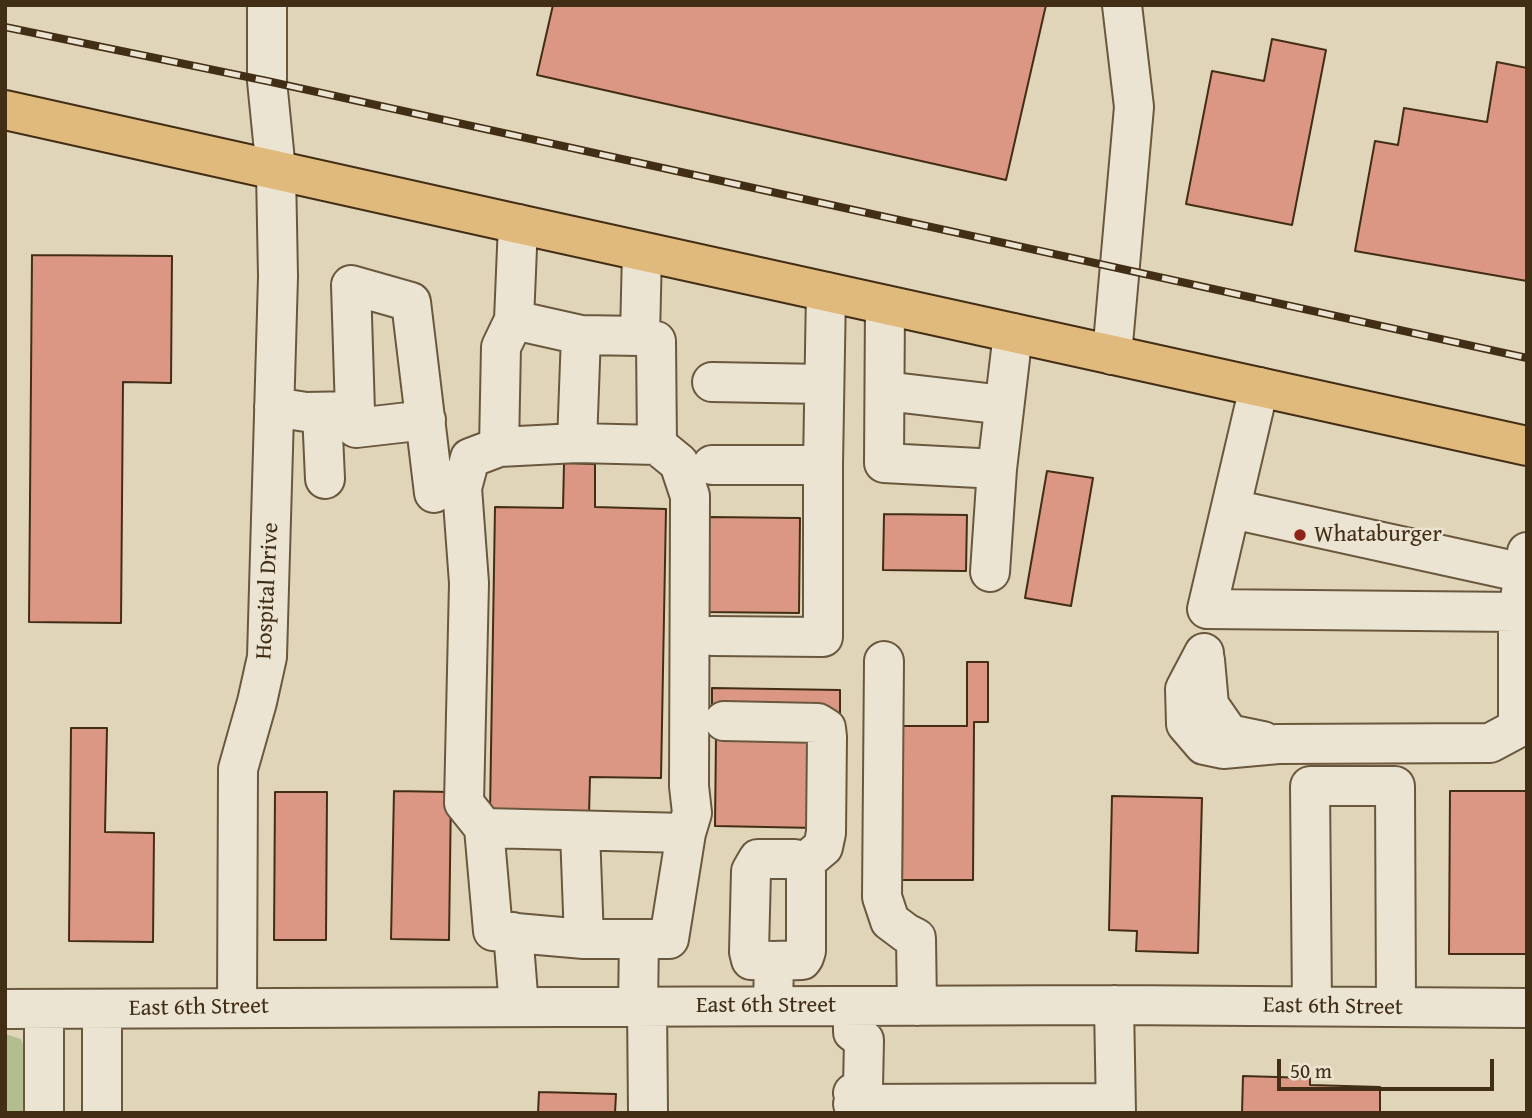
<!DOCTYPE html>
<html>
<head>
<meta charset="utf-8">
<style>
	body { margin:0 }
	#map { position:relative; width:1532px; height:1118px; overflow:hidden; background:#e1d5b9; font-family:"Gentium Book Plus",serif }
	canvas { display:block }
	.frame { position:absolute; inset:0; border:7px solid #422e15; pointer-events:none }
	.scale { position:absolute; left:1277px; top:1059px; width:217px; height:32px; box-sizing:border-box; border:4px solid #422e15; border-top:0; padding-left:9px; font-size:21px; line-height:24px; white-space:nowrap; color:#422e15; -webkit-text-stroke:5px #ece4d2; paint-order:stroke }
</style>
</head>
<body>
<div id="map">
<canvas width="1532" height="1118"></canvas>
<div class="frame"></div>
<div class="scale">50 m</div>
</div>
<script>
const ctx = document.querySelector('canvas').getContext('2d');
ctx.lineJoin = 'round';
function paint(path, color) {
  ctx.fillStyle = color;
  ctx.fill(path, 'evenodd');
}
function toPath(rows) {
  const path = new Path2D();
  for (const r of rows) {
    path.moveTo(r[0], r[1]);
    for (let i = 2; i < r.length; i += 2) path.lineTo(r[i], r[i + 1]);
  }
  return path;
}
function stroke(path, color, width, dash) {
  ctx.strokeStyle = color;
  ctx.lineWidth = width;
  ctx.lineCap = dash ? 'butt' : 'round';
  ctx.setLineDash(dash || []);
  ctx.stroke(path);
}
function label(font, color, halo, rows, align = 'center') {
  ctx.font = font + ' "Gentium Book Plus",serif';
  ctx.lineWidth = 5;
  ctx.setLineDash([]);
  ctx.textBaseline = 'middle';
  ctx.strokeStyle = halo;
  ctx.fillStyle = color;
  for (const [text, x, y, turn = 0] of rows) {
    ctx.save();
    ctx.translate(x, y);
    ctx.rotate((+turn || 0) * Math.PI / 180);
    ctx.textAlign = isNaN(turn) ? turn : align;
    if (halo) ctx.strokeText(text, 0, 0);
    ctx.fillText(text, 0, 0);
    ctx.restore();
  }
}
const green = toPath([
	[8,1035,21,1039,29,1061,29,1113,5,1113,5,1036]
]);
const building = toPath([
	[553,5,1046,5,1006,180,537,75,553,5],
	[1272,39,1326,50,1292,225,1186,204,1212,71,1264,81,1272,39],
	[1497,62,1527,68,1527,281,1355,251,1375,141,1398,145,1404,108,1487,122,1497,62],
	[32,255,172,256,171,383,123,382,121,623,29,622,32,255],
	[564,463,595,464,595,507,666,509,661,778,590,777,589,814,490,812,495,507,563,508,564,463],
	[1047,471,1093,478,1071,606,1025,598,1047,471],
	[884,514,967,515,966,571,883,570,884,514],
	[708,517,800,518,799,613,707,612,708,517],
	[967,662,988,662,988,722,974,722,973,880,902,880,903,726,967,726,967,662],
	[712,688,840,690,840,715,712,713,712,688],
	[71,728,107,728,105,832,154,833,153,942,69,941,71,728],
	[716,735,817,737,816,828,715,826,716,735],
	[394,791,451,792,449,940,391,939,394,791],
	[1450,791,1527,791,1527,954,1449,954,1450,791],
	[275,792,327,792,326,940,274,940,275,792],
	[1112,796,1202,798,1198,953,1136,951,1137,931,1109,930,1112,796],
	[1243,1076,1310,1078,1310,1085,1380,1087,1380,1113,1242,1113,1243,1076],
	[539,1092,616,1094,615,1113,538,1113,539,1092]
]);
const minor = toPath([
	[518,224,514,320,581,335,640,336,642,252],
	[885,305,884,463,997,469,1013,333],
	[514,320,501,347,499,447,577,443,657,445,656,341,640,336],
	[1112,355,1134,107,1122,5],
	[712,382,824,384],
	[1259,387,1207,609,1518,612,1527,552],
	[885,391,1004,405],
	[274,407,306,412,355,411,351,285,411,302,434,493],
	[355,411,356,428,426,420],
	[322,412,325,479],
	[577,443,581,335],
	[657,445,679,463,690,496,689,786,692,813,686,833],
	[712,465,823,465,826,292],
	[1232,509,1524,573],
	[990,572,997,469],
	[712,636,823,637,823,465],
	[1204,653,1185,689,1186,724,1204,745,1223,749,1278,744,1490,743,1518,728,1518,612],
	[1205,660,1209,705,1229,734,1263,741],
	[884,661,882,897,890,921,906,933,916,938,917,1006],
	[724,721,818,723,826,728,827,737,826,833,823,847,804,863,795,859,758,859,751,871,749,952,751,960,774,961,773,1006],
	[484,828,686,833,669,939,584,939,493,931,484,828,464,803,469,583,462,488,470,458,499,447],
	[580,832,584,939],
	[513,932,519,1007],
	[774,961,802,960,804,957,806,951,806,873,804,863],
	[1114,1005,1116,1113],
	[638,1006,639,939],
	[647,1006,648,1113],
	[853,1006,853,1032,864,1040,863,1087,853,1093],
	[1312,1006,1310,786,1395,786,1396,1007],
	[237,1007,238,769,257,702,267,657,278,277,276,171,267,81,267,5],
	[5,1009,1114,1005,1527,1008],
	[102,1010,102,1113],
	[853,1104,1115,1103],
	[44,1113,44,1009]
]);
const major = toPath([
	[5,110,518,224,1527,446]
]);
const rail = toPath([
	[5,27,267,81,1527,358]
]);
const markers = [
	[1300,535,7,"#8f2418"]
];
const poiNames = [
	["Whataburger",1314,535]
];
const streetNames = [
	["Hospital Drive",268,591,-87],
	["East 6th Street",766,1006],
	["East 6th Street",1333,1007,1],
	["East 6th Street",199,1008,-1]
];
paint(green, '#b2bd90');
paint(building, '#db9783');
stroke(building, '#422e15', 2);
stroke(minor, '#6a583e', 42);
stroke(major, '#422e15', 42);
stroke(minor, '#ece4d2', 38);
stroke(major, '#e0ba7c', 38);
stroke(rail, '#422e15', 8);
stroke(rail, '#ece4d2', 5, [16]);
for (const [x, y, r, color] of markers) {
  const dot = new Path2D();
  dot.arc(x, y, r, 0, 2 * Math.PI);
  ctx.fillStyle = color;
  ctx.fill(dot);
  stroke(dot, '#ece4d2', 2.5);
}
label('23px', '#422e15', '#ece4d2', poiNames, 'left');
label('23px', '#422e15', '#ece4d2', streetNames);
</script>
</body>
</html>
